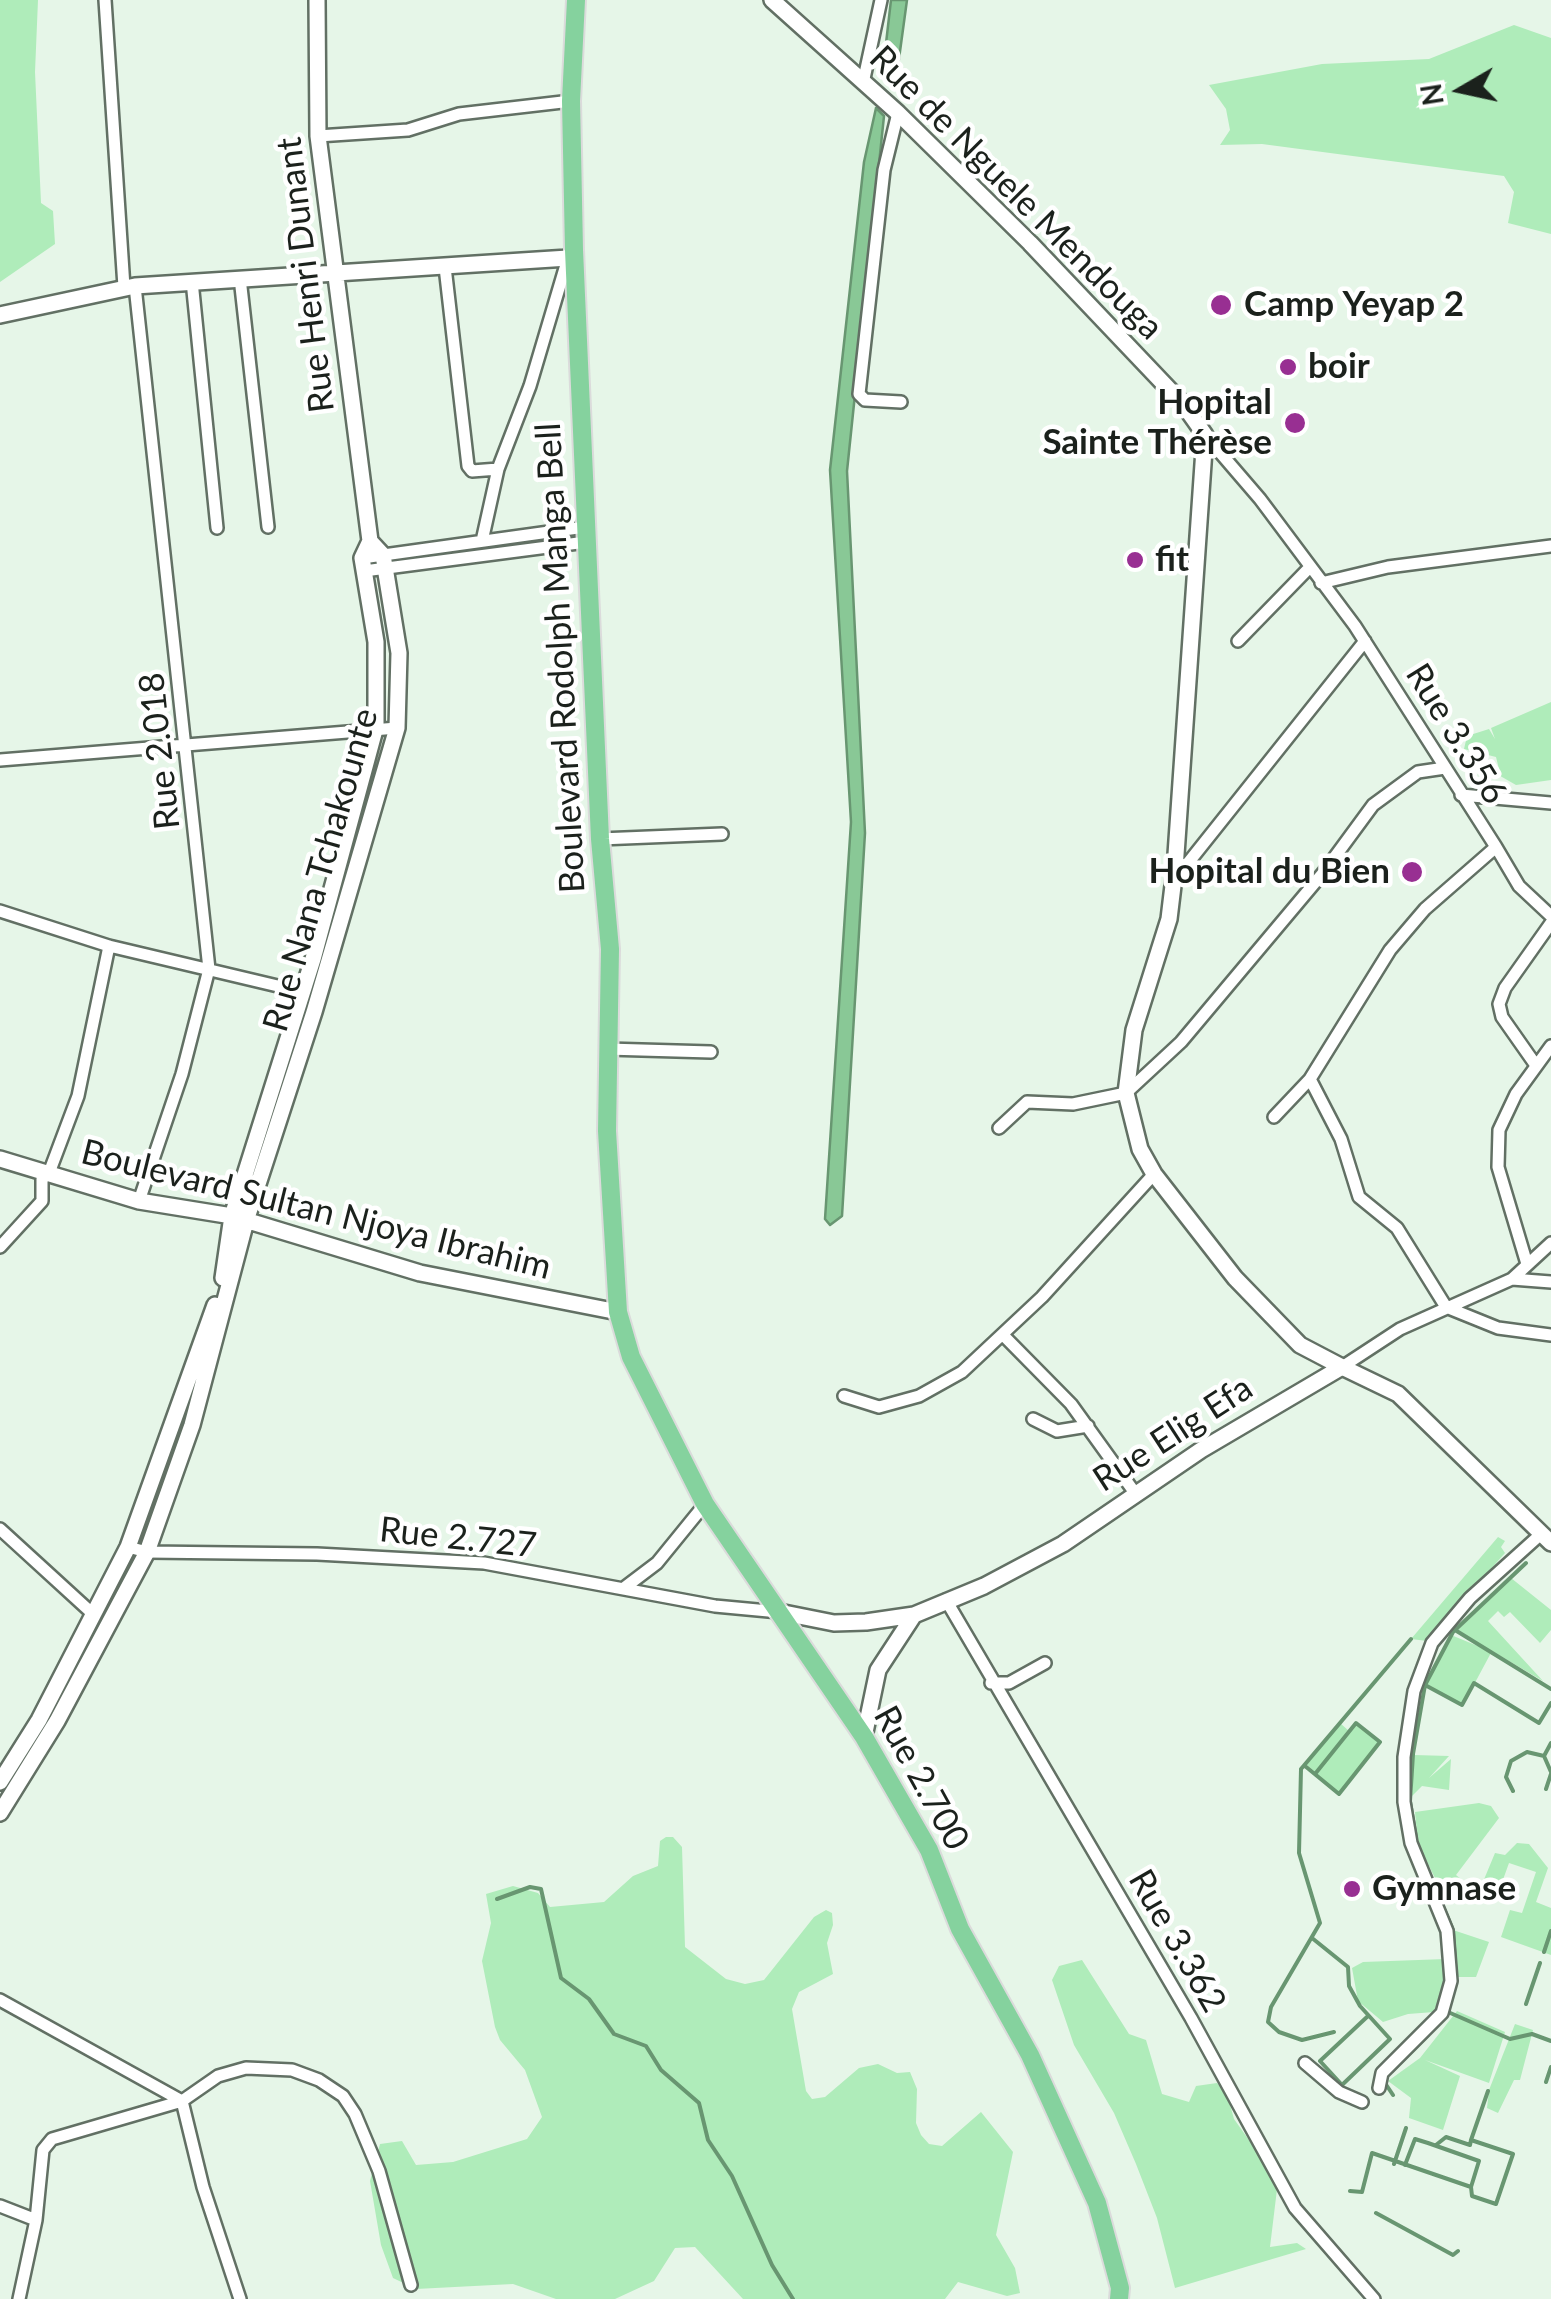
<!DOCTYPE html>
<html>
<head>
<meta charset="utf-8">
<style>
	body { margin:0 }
	#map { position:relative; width:1551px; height:2299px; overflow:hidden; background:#e6f6e8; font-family:Lato,sans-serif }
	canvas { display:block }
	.north { position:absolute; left:1411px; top:40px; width:100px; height:100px; -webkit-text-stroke:8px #fff; paint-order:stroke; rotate:261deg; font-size:28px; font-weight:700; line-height:40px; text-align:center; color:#1b211c }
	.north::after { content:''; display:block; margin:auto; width:35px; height:45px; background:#1b211c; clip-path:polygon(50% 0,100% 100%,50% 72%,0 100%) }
</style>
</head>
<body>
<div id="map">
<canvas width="1551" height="2299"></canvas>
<div class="north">N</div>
</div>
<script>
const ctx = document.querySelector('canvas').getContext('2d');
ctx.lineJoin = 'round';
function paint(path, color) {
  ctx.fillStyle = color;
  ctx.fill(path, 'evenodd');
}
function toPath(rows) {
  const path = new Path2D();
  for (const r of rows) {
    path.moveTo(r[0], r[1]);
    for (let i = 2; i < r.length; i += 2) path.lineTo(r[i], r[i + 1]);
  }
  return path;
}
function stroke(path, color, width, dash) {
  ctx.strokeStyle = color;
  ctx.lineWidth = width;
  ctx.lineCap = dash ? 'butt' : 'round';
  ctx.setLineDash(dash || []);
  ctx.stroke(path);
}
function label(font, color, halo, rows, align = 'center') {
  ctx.font = font + ' Lato,sans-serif';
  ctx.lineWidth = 9;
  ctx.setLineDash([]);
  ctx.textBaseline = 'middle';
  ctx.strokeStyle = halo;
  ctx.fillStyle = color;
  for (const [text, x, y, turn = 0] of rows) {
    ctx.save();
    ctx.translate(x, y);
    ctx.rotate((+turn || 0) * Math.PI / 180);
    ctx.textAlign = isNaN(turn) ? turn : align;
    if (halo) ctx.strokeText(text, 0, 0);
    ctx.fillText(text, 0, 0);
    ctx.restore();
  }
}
const green = toPath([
	[0,0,38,0,35,72,41,203,53,211,55,244,0,282],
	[1514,25,1551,38,1551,234,1508,223,1514,192,1504,176,1262,144,1220,145,1230,130,1226,109,1209,85,1322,64,1429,59],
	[1551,702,1551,780,1516,785,1495,773,1499,769,1496,757,1464,749,1467,736,1489,729,1495,739,1491,728],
	[1498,1537,1505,1541,1501,1547,1505,1553,1427,1641,1411,1639],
	[1511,1578,1551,1610,1551,1630,1540,1643,1510,1612,1504,1617,1498,1611,1488,1621,1543,1681,1492,1651,1463,1705,1425,1685,1451,1635,1490,1651,1457,1631],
	[1340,1723,1349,1731,1356,1723,1380,1742,1339,1794,1315,1774,1329,1755,1315,1772,1306,1764],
	[1414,1755,1449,1756,1429,1778,1451,1759,1449,1790,1422,1786,1412,1796],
	[1479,1803,1491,1806,1499,1818,1456,1875,1467,1884,1448,1904,1418,1844,1415,1812],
	[666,1837,673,1837,682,1847,685,1947,726,1979,745,1984,764,1980,814,1917,826,1910,832,1913,833,1925,827,1943,833,1974,799,1992,792,2009,806,2091,812,2099,825,2097,859,2068,878,2064,897,2073,910,2072,917,2089,916,2123,921,2135,929,2144,942,2146,981,2112,1013,2152,996,2235,1015,2268,1020,2293,1007,2296,958,2282,945,2299,743,2299,695,2247,675,2248,654,2281,615,2299,556,2299,513,2284,416,2289,393,2278,381,2245,370,2181,380,2144,402,2141,416,2165,453,2162,527,2139,542,2117,525,2070,500,2040,495,2027,482,1961,491,1923,486,1894,513,1886,538,1893,550,1907,604,1902,633,1876,658,1866,660,1841],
	[1517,1843,1529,1844,1548,1868,1536,1902,1551,1908,1551,1955,1501,1937,1510,1910,1522,1913,1536,1872,1509,1863,1496,1899,1480,1889,1495,1853,1505,1855],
	[1453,1930,1489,1942,1476,1977,1456,1977],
	[1446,1959,1446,1979,1434,2012,1408,2014,1383,2022,1358,2001,1352,1968,1363,1962],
	[1082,1960,1129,2034,1146,2040,1162,2094,1189,2102,1196,2086,1217,2083,1227,2094,1234,2119,1278,2181,1270,2247,1297,2243,1306,2249,1175,2288,1157,2218,1136,2164,1114,2113,1074,2045,1052,1980,1059,1966],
	[1457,2011,1505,2032,1489,2083,1425,2060,1460,2076,1443,2130,1409,2118,1411,2098,1388,2081,1420,2058],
	[1515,2024,1533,2030,1520,2080,1514,2080,1498,2113,1487,2108,1489,2090]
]);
const water = toPath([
	[891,0,907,0,895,88,882,78,891,0],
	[876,108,884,116,847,471,865,833,842,1216,830,1225,825,1219,851,822,830,470,864,162,876,108]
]);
const stream = toPath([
	[1455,1630,1551,1689],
	[1425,1685,1462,1705,1474,1683,1539,1723,1551,1703],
	[1544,1756,1551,1743],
	[1305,1766,1339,1794,1380,1742,1356,1723,1315,1774],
	[1546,1789,1551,1774],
	[1513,1791,1506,1777,1511,1761,1527,1752,1544,1756,1551,1772],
	[1416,1838,1410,1801,1413,1754,1425,1685,1453,1632,1526,1563],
	[1439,1897,1453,1930,1456,1980],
	[497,1899,530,1887,541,1889,561,1978,589,1999,614,2034,646,2046,661,2070,699,2103,708,2140,732,2176,772,2265,793,2299],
	[1312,1938,1348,1967,1349,1986,1360,2006,1390,2039,1342,2085,1320,2061,1368,2016],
	[1544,1952,1551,1931],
	[1526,2004,1540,1963],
	[1448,2012,1510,2039,1532,2034,1551,2041],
	[1334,2032,1302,2040,1279,2032,1268,2022,1271,2007,1320,1923,1299,1853,1301,1769,1411,1639],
	[1392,2071,1428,2035],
	[1546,2082,1551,2067],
	[1385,2083,1393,2095],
	[1471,2140,1488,2091],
	[1394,2164,1406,2128],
	[1405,2165,1415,2139,1428,2143,1479,2161,1471,2187],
	[1350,2191,1362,2192,1372,2153,1471,2187,1472,2196,1496,2204,1513,2154,1471,2140,1470,2145,1446,2137,1436,2145],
	[1376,2213,1453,2255,1458,2251]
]);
const street = toPath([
	[105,0,124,287],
	[863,83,881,0],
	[898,113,884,170,859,394,865,400,901,402],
	[318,136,408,130,459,114,571,101],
	[445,267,468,466,472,471,498,469],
	[240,278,268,527],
	[192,281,217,528],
	[135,286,209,969,182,1074,139,1201],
	[1205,435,1260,499,1355,626,1496,847,1425,909,1390,950,1310,1079,1341,1139,1359,1197,1397,1228,1446,1307,1498,1328,1551,1335],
	[482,541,498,469,530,386,568,258],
	[362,558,585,527],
	[364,571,586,542],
	[1321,583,1388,567,1551,546],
	[1238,641,1310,567],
	[0,760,397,728],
	[1461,795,1551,803],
	[600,839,722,834],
	[1496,847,1519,886,1551,916],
	[1175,869,1188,863,1365,641],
	[0,911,109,946,303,992],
	[607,1049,711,1052],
	[1535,1064,1502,1017,1499,1004,1505,988,1551,923],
	[1274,1117,1310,1079],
	[999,1128,1027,1102,1073,1104,1126,1093,1181,1042,1323,873,1373,805,1418,772,1445,768],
	[0,1247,42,1201,42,1179,49,1173,78,1096,109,946],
	[1527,1264,1498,1167,1499,1130,1516,1094,1551,1046],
	[1512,1279,1551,1282],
	[1004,1336,1071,1404,1135,1493],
	[1342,1367,1400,1329,1512,1279,1551,1243],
	[844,1396,879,1407,919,1396,962,1372,1042,1297,1154,1174],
	[1033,1419,1057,1431,1088,1426],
	[0,1529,93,1614],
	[128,1547,147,1552,317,1554,484,1563,715,1606,779,1612],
	[624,1588,657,1563,705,1504],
	[946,1600,1191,2018,1295,2208,1374,2299],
	[991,1683,1009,1683,1045,1663],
	[0,2000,182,2101,203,2187,240,2299],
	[1305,2063,1339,2092,1362,2102],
	[1379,2088,1382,2073,1442,2013,1451,1981,1447,1931,1411,1843,1404,1802,1404,1757,1414,1691,1432,1643,1470,1598,1541,1534],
	[0,2206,36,2220,19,2299],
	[36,2220,43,2150,52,2139,182,2101,218,2076,246,2068,292,2070,319,2080,343,2096,355,2114,379,2171,411,2285]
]);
const secondary = toPath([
	[317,0,318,136,370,541],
	[772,0,898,113,1030,243,1183,404,1205,435,1175,869,1169,919,1134,1030,1126,1093,1140,1149,1154,1174,1235,1278,1300,1345,1342,1367],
	[0,315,135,286,568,258,574,250],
	[0,1159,139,1201,232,1216,420,1273,618,1312],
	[223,1278,232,1216,313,959,376,726,376,642,362,558,370,541],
	[779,1612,834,1623,866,1622,914,1615,984,1586,1063,1544,1201,1450,1342,1367,1398,1394,1551,1543],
	[864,1737,878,1670,914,1615],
	[0,1782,39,1720,128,1547,215,1305],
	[0,1813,57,1721,147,1552,192,1425,246,1221,314,1012,397,728,399,653,383,555,370,541]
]);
const primary = toPath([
	[576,0,571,101,574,250,600,839,610,949,607,1131,618,1312,631,1357,705,1504,864,1737,929,1850,960,1929,1030,2055,1097,2203,1120,2288,1119,2299]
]);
const markers = [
	[1221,305,12,"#982f92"],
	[1288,367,10,"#982f92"],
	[1295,423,12,"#982f92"],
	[1135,560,10,"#982f92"],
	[1412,872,12,"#982f92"],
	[1352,1889,10,"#982f92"]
];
const streetNames = [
	["Rue de Nguele Mendouga",1016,193,45],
	["Rue Henri Dunant",306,275,-97],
	["Boulevard Rodolph Manga Bell",561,658,-93],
	["Rue 3.356",1456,734,58],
	["Rue 2.018",160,751,-96],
	["Rue Nana Tchakounte",321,870,-74],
	["Boulevard Sultan Njoya Ibrahim",316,1210,14],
	["Rue Elig Efa",1173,1434,-33],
	["Rue 2.727",458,1538,6],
	["Rue 2.700",921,1778,61],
	["Rue 3.362",1177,1941,60]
];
const poiNames = [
	["Camp Yeyap 2",1244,305],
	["boir",1308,367],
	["Hopital",1272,403,"right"],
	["Sainte Thérèse",1272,443,"right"],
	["fit",1155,560],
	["Hopital du Bien",1390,872,"right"],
	["Gymnase",1372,1889]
];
paint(green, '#afecba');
paint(water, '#89c896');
stroke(water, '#689671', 2.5);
stroke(stream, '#689671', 4);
stroke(street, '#627064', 16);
stroke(secondary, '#627064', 20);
stroke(primary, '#dbdbdb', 22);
stroke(street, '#fff', 11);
stroke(secondary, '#fff', 15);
stroke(primary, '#85d29e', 18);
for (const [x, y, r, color] of markers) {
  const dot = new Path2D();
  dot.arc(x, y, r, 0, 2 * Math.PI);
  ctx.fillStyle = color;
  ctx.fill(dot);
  stroke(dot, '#fff', 4);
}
label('35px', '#1b211c', '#fff', streetNames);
label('bold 35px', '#1b211c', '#fff', poiNames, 'left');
</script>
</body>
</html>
